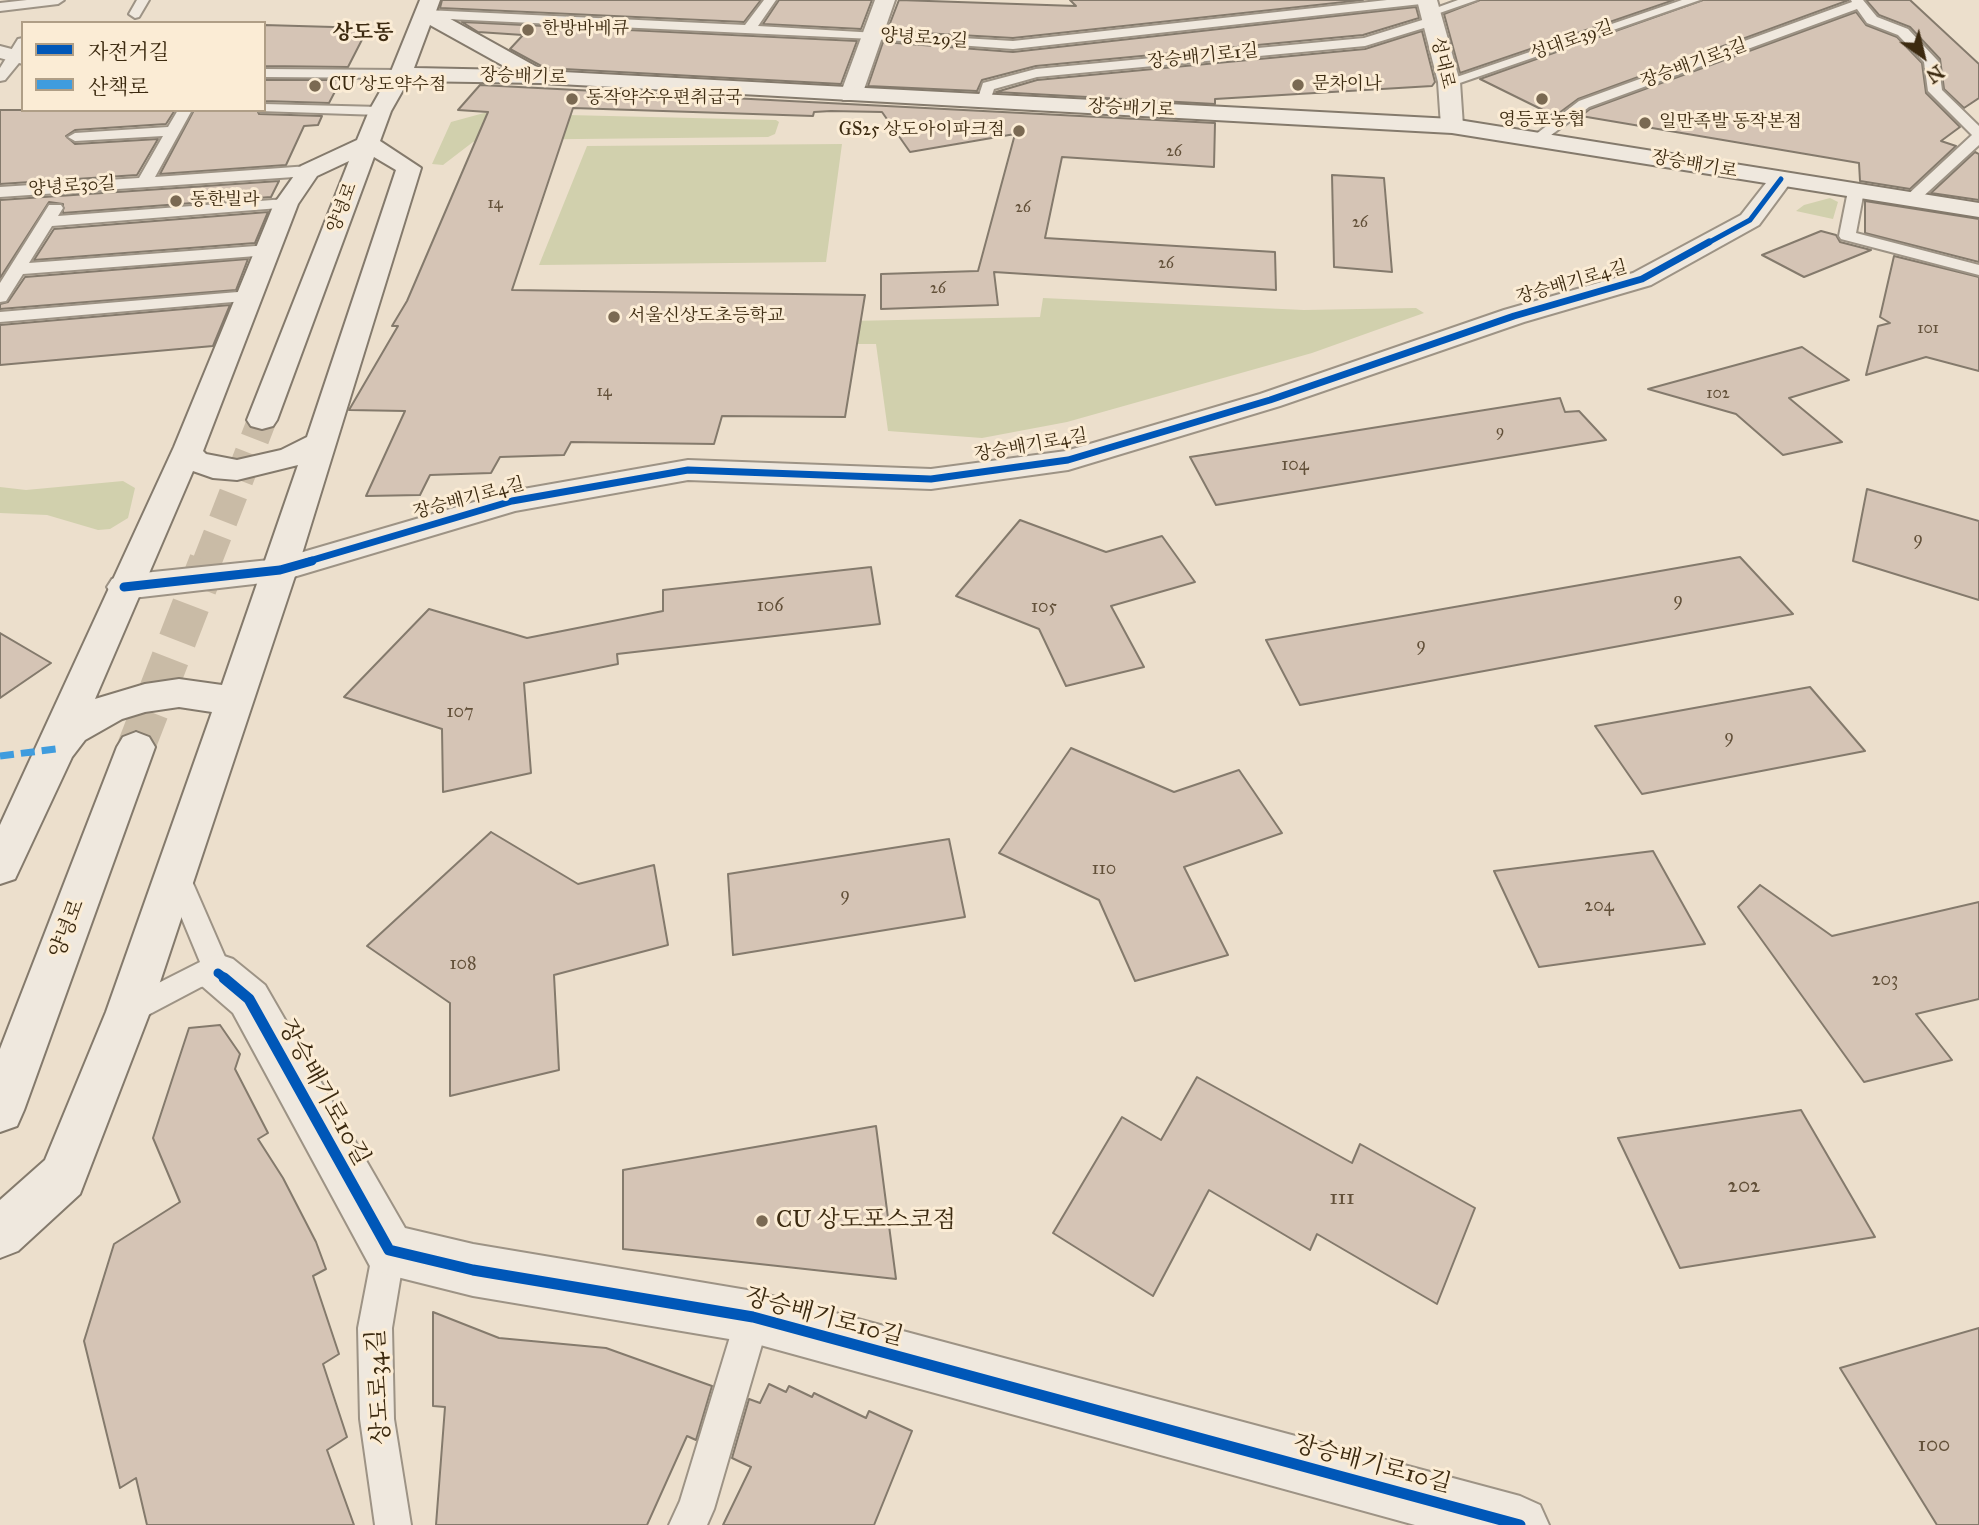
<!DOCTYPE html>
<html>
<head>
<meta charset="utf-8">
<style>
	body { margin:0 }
	#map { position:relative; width:1979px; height:1525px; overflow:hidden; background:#ecdfcc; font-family:"IM FELL Great Primer","Noto Serif KR",serif }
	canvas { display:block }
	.legend { position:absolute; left:21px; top:21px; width:245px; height:91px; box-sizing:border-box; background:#fbecd5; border:2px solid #af9e86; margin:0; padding:9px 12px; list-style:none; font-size:21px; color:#3c2a10 }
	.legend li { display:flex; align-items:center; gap:14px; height:35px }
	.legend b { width:35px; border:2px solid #af9e86 }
	.north { position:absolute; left:1888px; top:21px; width:70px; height:70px; -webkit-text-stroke:5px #fbecd5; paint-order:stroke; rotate:146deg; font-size:19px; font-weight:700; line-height:28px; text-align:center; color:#3c2a10 }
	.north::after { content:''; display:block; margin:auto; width:24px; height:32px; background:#3c2a10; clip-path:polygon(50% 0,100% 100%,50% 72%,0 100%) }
</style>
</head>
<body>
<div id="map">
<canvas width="1979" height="1525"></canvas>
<ul class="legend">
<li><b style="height:9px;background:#0057b8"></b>자전거길</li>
<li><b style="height:9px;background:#3f9cde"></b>산책로</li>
</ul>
<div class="north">N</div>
</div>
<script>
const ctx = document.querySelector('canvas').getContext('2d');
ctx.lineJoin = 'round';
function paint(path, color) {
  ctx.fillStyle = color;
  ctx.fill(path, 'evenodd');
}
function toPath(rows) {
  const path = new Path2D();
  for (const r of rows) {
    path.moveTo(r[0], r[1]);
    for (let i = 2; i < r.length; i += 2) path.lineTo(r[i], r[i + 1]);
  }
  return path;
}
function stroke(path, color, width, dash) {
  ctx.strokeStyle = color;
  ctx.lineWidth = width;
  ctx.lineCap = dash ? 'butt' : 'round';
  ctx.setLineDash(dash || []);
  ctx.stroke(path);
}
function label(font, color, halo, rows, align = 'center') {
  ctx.font = font + ' "IM FELL Great Primer","Noto Serif KR",serif';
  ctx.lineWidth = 6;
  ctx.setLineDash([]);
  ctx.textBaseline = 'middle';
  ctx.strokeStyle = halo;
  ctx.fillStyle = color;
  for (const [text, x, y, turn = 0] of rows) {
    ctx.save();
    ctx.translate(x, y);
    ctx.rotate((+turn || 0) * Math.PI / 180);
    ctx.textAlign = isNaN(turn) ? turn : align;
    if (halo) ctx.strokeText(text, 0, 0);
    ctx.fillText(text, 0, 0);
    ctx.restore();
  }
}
const green = toPath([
	[484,113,776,120,779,122,775,134,768,137,483,140,473,142,443,165,432,164,451,122],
	[842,144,826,262,539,265,587,146],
	[1830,198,1838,202,1833,219,1796,211,1804,205],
	[1043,298,1304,310,1416,308,1424,313,1312,353,1067,422,982,438,888,431,876,344,845,344,851,321,1040,317],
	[123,481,135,488,128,518,110,529,98,530,47,515,0,513,0,487,26,490]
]);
const building = toPath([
	[442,0,761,0,744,22,440,8,442,0],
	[779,0,872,0,861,29,763,24,779,0],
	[899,0,1076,6,1070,0,1363,0,1013,38,887,31,899,0],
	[1480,0,1674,0,1460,73,1444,14,1480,0],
	[1703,0,1849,0,1578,99,1555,116,1480,79,1703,0],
	[1866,0,1910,0,1979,64,1979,98,1964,108,1944,89,1940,59,1910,27,1879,15,1866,0],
	[1416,7,1419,18,1363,35,1036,66,982,80,977,91,868,86,883,42,1013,52,1416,7],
	[1856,12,1866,25,1897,37,1922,63,1926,93,1960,127,1941,141,1956,146,1910,189,1860,181,1859,163,1581,116,1590,109,1856,12],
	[462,22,857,41,841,84,545,68,510,49,523,35,478,32,462,22],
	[264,25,368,28,348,67,264,66,264,25],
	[1422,31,1435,82,1432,86,1215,99,1215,104,996,92,1037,80,1365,49,1422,31],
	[264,80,341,80,329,103,264,101,264,80],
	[480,85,1215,123,1214,167,1062,157,1045,238,1275,252,1276,290,994,272,998,305,881,309,881,274,978,271,1015,134,910,152,882,112,831,111,814,112,813,116,573,108,512,290,865,295,845,417,722,416,714,444,571,442,564,455,500,457,491,473,430,475,420,495,366,496,405,411,349,410,398,326,392,326,407,301,488,112,458,110,480,85],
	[0,110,175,110,166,124,75,130,66,136,75,144,158,139,137,175,0,184,0,110],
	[194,110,257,110,259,114,322,116,318,125,304,126,286,165,160,174,194,110],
	[1975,152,1979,154,1979,200,1931,193,1975,152],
	[1332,175,1384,178,1392,272,1334,267,1332,175],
	[279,181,271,197,63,213,63,204,49,202,0,278,0,200,279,181],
	[1865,201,1979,219,1979,262,1865,233,1865,201],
	[268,212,255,243,34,260,54,229,268,212],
	[1821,231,1836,235,1840,242,1871,250,1804,277,1762,255,1821,231],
	[1894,256,1979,277,1979,371,1926,357,1866,375,1878,326,1890,323,1880,317,1894,256],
	[248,259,236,290,0,309,0,304,8,302,25,277,248,259],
	[230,305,213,346,0,365,0,325,230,305],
	[1802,347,1849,380,1789,398,1842,442,1783,455,1736,414,1648,389,1802,347],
	[1560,398,1565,412,1579,411,1606,440,1216,505,1190,457,1560,398],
	[1867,489,1979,521,1979,600,1853,561,1867,489],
	[1020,520,1106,552,1162,536,1195,582,1111,606,1144,667,1066,686,1039,629,956,596,1020,520],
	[1740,557,1793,614,1300,705,1266,640,1740,557],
	[871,567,880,624,617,654,618,664,524,683,531,773,443,792,442,729,344,697,429,609,527,638,663,611,663,590,871,567],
	[0,633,51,663,0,698,0,633],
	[1810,687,1865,751,1642,794,1595,726,1810,687],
	[1071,748,1174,792,1239,770,1282,833,1184,867,1228,955,1135,981,1099,900,999,853,1071,748],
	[491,832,578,884,654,865,668,945,554,975,559,1070,450,1096,450,1003,367,946,491,832],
	[949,839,965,917,733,955,728,874,949,839],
	[1653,851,1705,944,1539,967,1494,871,1653,851],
	[1760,885,1832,936,1979,902,1979,999,1916,1014,1952,1060,1864,1082,1738,907,1760,885],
	[220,1025,240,1054,235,1069,268,1133,258,1139,283,1178,316,1242,326,1269,313,1276,339,1354,323,1364,347,1437,327,1450,354,1525,147,1525,136,1478,120,1488,84,1341,114,1244,180,1202,153,1138,189,1028,220,1025],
	[1197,1077,1352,1163,1360,1144,1475,1208,1437,1304,1317,1234,1310,1250,1209,1190,1153,1296,1053,1233,1122,1117,1161,1140,1197,1077],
	[1801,1110,1875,1237,1680,1268,1618,1138,1801,1110],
	[876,1126,896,1279,623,1249,623,1170,876,1126],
	[433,1312,499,1338,606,1348,712,1386,696,1440,687,1436,647,1525,436,1525,445,1407,433,1406,433,1312],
	[1979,1328,1979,1525,1937,1525,1840,1368,1979,1328],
	[769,1384,786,1392,789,1386,812,1397,814,1393,866,1418,869,1411,912,1431,874,1525,723,1525,751,1467,732,1458,749,1399,760,1403,769,1384]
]);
const secondaryTunnelFar1 = toPath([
	[207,562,262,420]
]);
const secondaryTunnel = toPath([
	[136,747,208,561]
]);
const service = toPath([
	[27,0,64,0,58,4,0,11,0,3,27,0],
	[137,0,149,0,139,17,135,18,129,14,137,0],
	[764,0,776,0,758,26,1013,41,1387,0,1427,0,1421,4,1013,49,873,39,426,18,420,14,426,10,745,25,764,0],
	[1458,0,1477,0,1431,16,1425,12,1458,0],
	[1682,0,1700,0,1454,85,1442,82,1682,0],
	[1851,0,1863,0,1877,17,1908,29,1938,61,1942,90,1979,126,1979,145,1917,202,1905,202,1903,199,1972,135,1928,91,1924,62,1898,35,1867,23,1857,9,1589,107,1543,141,1538,142,1531,138,1579,101,1852,2,1851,0],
	[1432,17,1438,21,1437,24,1365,46,1037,77,994,89,989,104,977,101,983,83,1036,69,1364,38,1432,17],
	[23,38,23,58,5,80,0,81,0,68,18,39,23,38],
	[264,69,401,70,408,74,401,78,264,77,264,69],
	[264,104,380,107,387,111,380,115,259,111,264,110,264,104],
	[178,110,192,110,155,177,309,166,317,171,309,176,0,197,0,187,139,178,163,136,75,141,68,137,75,133,168,127,178,110],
	[1856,186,1864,191,1856,233,1979,265,1979,275,1841,239,1839,236,1848,191,1856,186],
	[286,199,292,201,292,207,52,226,29,263,269,245,277,250,269,255,23,274,6,301,0,302,0,283,49,205,61,205,63,208,58,216,286,199],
	[250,291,259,296,256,300,0,322,0,312,250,291],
	[176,862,185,865,232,973,228,982,201,987,129,1025,119,1021,115,1012,119,1003,200,962,163,873,167,865,176,862],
	[389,1234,400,1239,405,1250,392,1328,394,1419,411,1525,375,1525,360,1419,358,1328,373,1250,378,1239,389,1234],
	[753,1300,765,1305,770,1317,714,1509,707,1525,669,1525,680,1501,736,1317,741,1305,753,1300]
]);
const minor = toPath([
	[875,0,895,0,862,95,859,100,843,100,840,95,875,0],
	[0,46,23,52,23,64,0,58,0,46],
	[218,954,233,959,265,985,405,1228,473,1244,753,1291,1520,1496,1540,1505,1549,1525,1415,1525,753,1343,473,1296,389,1275,371,1268,233,1013,203,987,196,973,203,959,218,954]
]);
const tertiary = toPath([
	[1417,0,1437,0,1460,82,1463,126,1460,131,1444,131,1441,126,1438,82,1417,0],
	[1781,172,1789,174,1793,179,1759,225,1651,285,1524,322,1280,406,1068,470,931,489,688,480,515,511,280,581,124,599,112,595,107,587,112,579,124,575,279,559,512,491,688,460,931,469,1066,451,1260,394,1504,310,1633,273,1741,215,1773,174,1781,172]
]);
const secondary = toPath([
	[420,0,440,0,436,11,544,71,1452,119,1979,203,1979,217,1452,133,541,83,408,81,391,111,380,141,421,168,297,570,150,1012,80,1194,18,1251,0,1258,0,1200,45,1160,106,1012,212,712,179,707,145,712,122,719,85,740,72,757,15,879,0,884,0,825,174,447,274,204,301,166,357,140,369,111,390,74,420,0],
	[430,25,511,70,414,68,430,25],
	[374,157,396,170,307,437,281,450,237,460,206,454,203,451,298,204,317,176,349,161,247,420,251,426,262,429,273,426,277,420,374,157],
	[298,465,222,685,179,679,145,684,95,699,193,471,213,478,237,480,298,465],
	[136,732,149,737,155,747,24,1110,17,1126,0,1132,0,1049,117,747,123,737,136,732]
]);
const quiet = toPath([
	[0,756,56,749]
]);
const cyclewayFar3 = toPath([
	[1706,244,1750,220,1781,179]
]);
const cyclewayFar2 = toPath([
	[306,562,512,501,688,470,931,479,1068,460,1270,400,1514,316,1642,279,1709,242]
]);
const cyclewayFar1 = toPath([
	[124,587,280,570,312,561],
	[218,973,226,979]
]);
const cycleway = toPath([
	[224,978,249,999,389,1250,473,1270,753,1317,1520,1525]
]);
const markers = [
	[528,30,7,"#7a6952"],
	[1298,85,7,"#7a6952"],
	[315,86,7,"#7a6952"],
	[572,99,7,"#7a6952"],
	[1542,99,7,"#7a6952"],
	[1645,123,7,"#7a6952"],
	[1019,131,7,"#7a6952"],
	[176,201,7,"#7a6952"],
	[614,317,7,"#7a6952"],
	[762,1221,7,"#7a6952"]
];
const farNumbernames = [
	["26",1174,152],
	["14",495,204],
	["26",1023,208],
	["26",1360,223],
	["26",1166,264],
	["26",938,289],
	["101",1928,329],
	["14",604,392],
	["102",1718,394],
	["9",1500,432]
];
const farPoinames = [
	["한방바베큐",542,30],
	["문차이나",1312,85],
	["CU 상도약수점",329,86],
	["동작약수우편취급국",586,99],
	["영등포농협",1542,121,"center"],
	["일만족발 동작본점",1659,123],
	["GS25 상도아이파크점",1005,131,"right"],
	["동한빌라",190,201],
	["서울신상도초등학교",628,317]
];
const farStreetnames = [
	["양녕로29길",924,39,4],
	["성대로39길",1572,41,-19],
	["장승배기로1길",1203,57,-6],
	["성대로",1442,63,77],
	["장승배기로3길",1694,64,-20],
	["장승배기로",523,77,2],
	["장승배기로",1131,109,3],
	["장승배기로",1694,165,10],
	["양녕로30길",72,187,-4],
	["양녕로",343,208,-69],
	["장승배기로4길",1572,283,-16],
	["장승배기로4길",1031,446,-10],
	["장승배기로4길",469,499,-15]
];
const numberNames = [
	["104",1295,466],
	["9",1918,540],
	["9",1678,601],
	["106",770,607],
	["105",1044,608],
	["9",1421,646],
	["107",460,713],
	["9",1729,738],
	["110",1104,870],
	["9",845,896],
	["204",1599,907],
	["108",463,965],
	["203",1885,981]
];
const farQuarternames = [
	["상도동",363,34]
];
const streetNames = [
	["양녕로",68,929,-69]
];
const nearNumbernames = [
	["202",1744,1187],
	["111",1342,1199],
	["100",1934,1446]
];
const nearStreetnames = [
	["장승배기로10길",323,1093,61],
	["장승배기로10길",824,1318,15],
	["상도로34길",380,1387,-93],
	["장승배기로10길",1372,1465,15]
];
const nearPoinames = [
	["CU 상도포스코점",776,1221]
];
paint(green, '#d1d0ad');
paint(building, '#d5c4b5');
stroke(building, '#847a6c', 2);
stroke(secondaryTunnelFar1, '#c9bba6', 29, [29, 15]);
stroke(secondaryTunnel, '#c9bba6', 38, [38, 19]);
stroke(service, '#9d9385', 4);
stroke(minor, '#9d9385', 4);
stroke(tertiary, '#9d9385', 4);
stroke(secondary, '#847a6c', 4);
paint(service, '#efe8de');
paint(minor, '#efe8de');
paint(tertiary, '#efe8de');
paint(secondary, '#efe8de');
stroke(quiet, '#3f9cde', 7, [14, 7]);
stroke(cyclewayFar3, '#0057b8', 5);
stroke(cyclewayFar2, '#0057b8', 7);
stroke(cyclewayFar1, '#0057b8', 9);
stroke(cycleway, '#0057b8', 11);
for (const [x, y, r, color] of markers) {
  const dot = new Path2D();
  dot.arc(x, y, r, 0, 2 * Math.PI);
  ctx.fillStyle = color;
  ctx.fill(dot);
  stroke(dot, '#fbecd5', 2.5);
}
label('16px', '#625039', null, farNumbernames);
label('18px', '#3c2a10', '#fbecd5', farPoinames, 'left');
label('18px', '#3c2a10', '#fbecd5', farStreetnames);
label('18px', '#625039', null, numberNames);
label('bold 21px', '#3c2a10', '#fbecd5', farQuarternames);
label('21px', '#3c2a10', '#fbecd5', streetNames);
label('21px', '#625039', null, nearNumbernames);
label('24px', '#3c2a10', '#fbecd5', nearStreetnames);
label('24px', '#3c2a10', '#fbecd5', nearPoinames, 'left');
</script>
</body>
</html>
